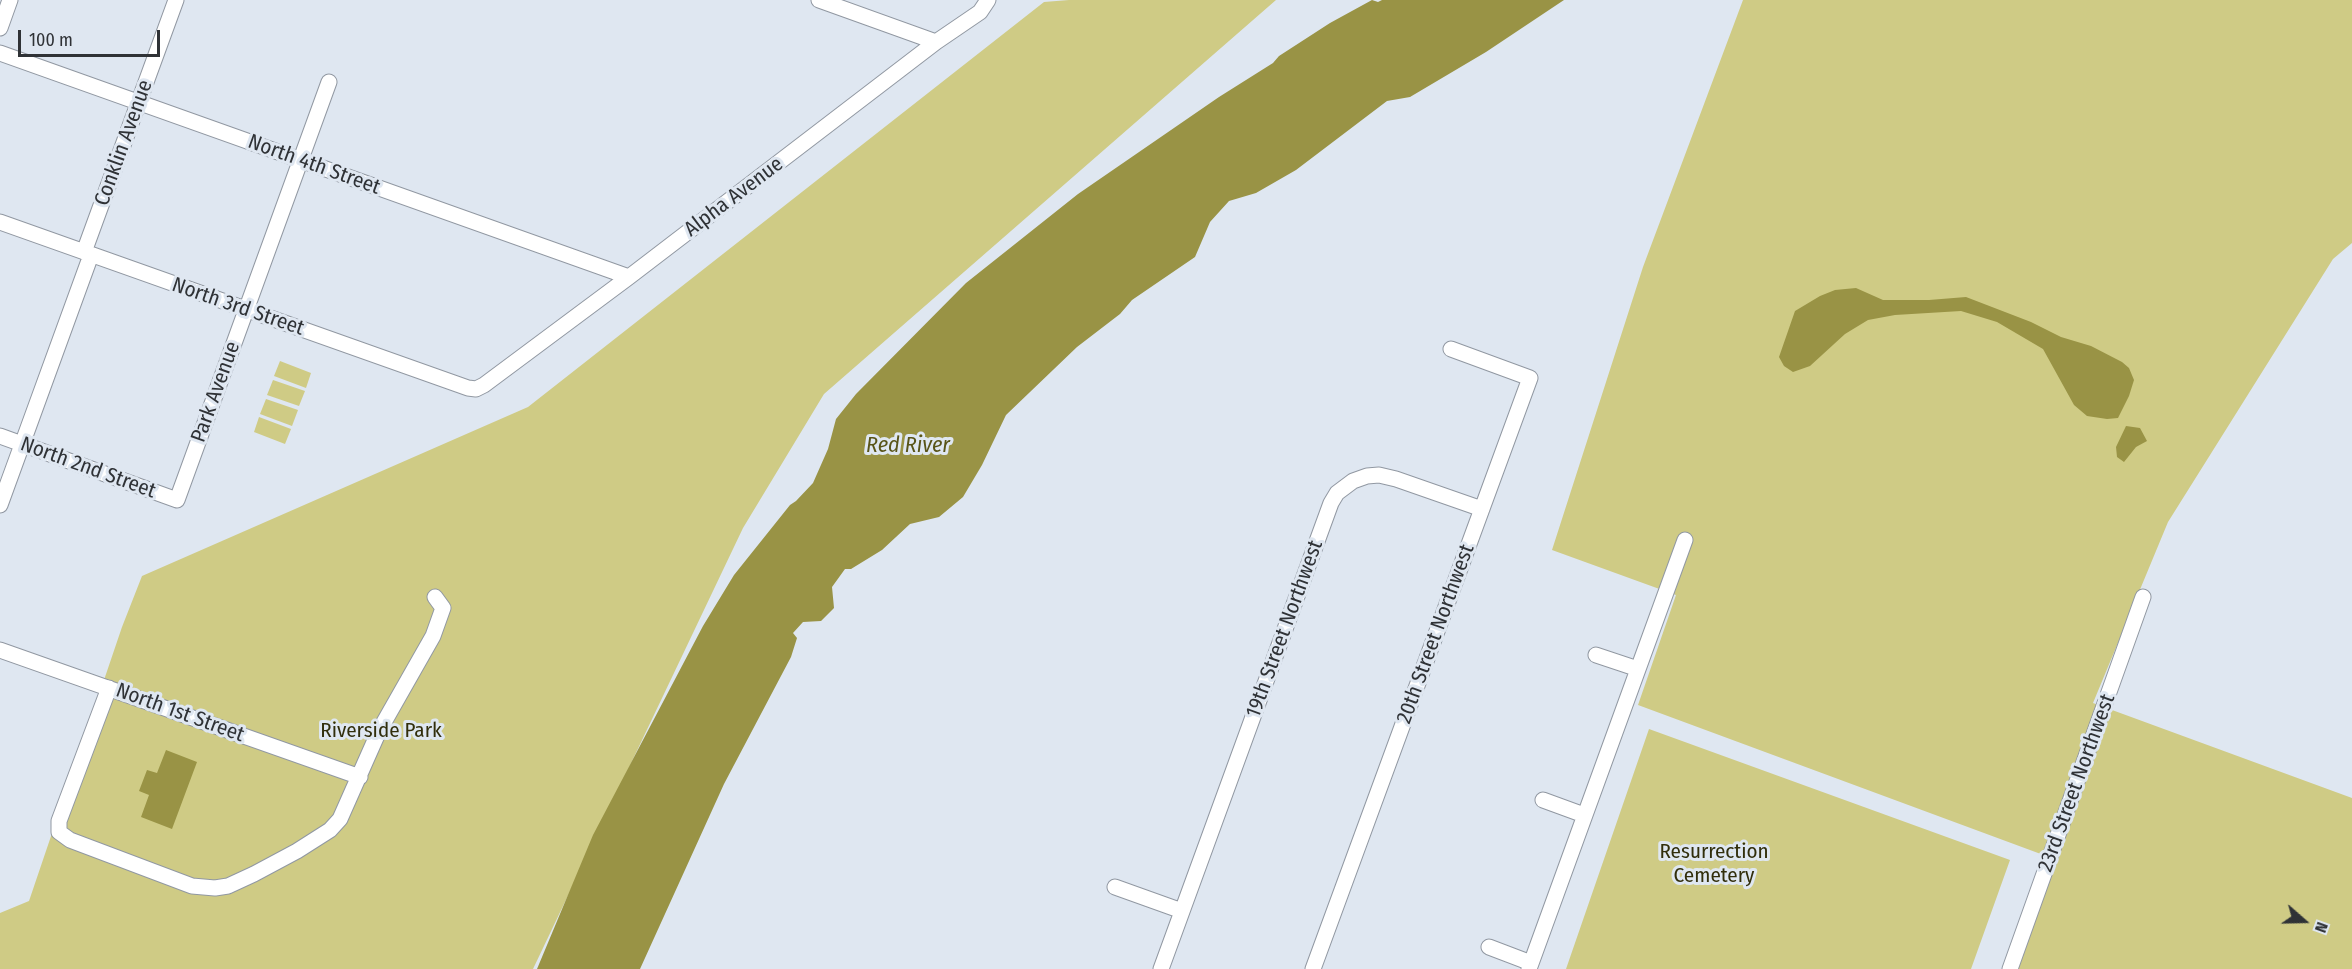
<!DOCTYPE html>
<html>
<head>
<meta charset="utf-8">
<style>
	body { margin:0 }
	#map { position:relative; width:2352px; height:969px; overflow:hidden; background:#dfe7f1; font-family:"Fira Sans Condensed",sans-serif }
	canvas { display:block }
	.north { position:absolute; left:2274px; top:891px; width:60px; height:60px; -webkit-text-stroke:4px #dfe7f1; paint-order:stroke; rotate:110deg; font-size:16px; font-weight:700; line-height:24px; text-align:center; color:#2f3236 }
	.north::after { content:''; display:block; margin:auto; width:21px; height:27px; background:#2f3236; clip-path:polygon(50% 0,100% 100%,50% 72%,0 100%) }
	.scale { position:absolute; left:18px; top:30px; width:142px; height:27px; box-sizing:border-box; border:3px solid #2f3236; border-top:0; padding-left:8px; font-size:18px; line-height:21px; white-space:nowrap; color:#2f3236; -webkit-text-stroke:4px #dfe7f1; paint-order:stroke }
</style>
</head>
<body>
<div id="map">
<canvas width="2352" height="969"></canvas>
<div class="north">N</div>
<div class="scale">100 m</div>
</div>
<script>
const ctx = document.querySelector('canvas').getContext('2d');
ctx.lineJoin = 'round';
function paint(path, color) {
  ctx.fillStyle = color;
  ctx.fill(path, 'evenodd');
}
function toPath(rows) {
  const path = new Path2D();
  for (const r of rows) {
    path.moveTo(r[0], r[1]);
    for (let i = 2; i < r.length; i += 2) path.lineTo(r[i], r[i + 1]);
  }
  return path;
}
function stroke(path, color, width, dash) {
  ctx.strokeStyle = color;
  ctx.lineWidth = width;
  ctx.lineCap = dash ? 'butt' : 'round';
  ctx.setLineDash(dash || []);
  ctx.stroke(path);
}
function label(font, color, halo, rows, align = 'center') {
  ctx.font = font + ' "Fira Sans Condensed",sans-serif';
  ctx.lineWidth = 6;
  ctx.setLineDash([]);
  ctx.textBaseline = 'middle';
  ctx.strokeStyle = halo;
  ctx.fillStyle = color;
  for (const [text, x, y, turn = 0] of rows) {
    ctx.save();
    ctx.translate(x, y);
    ctx.rotate((+turn || 0) * Math.PI / 180);
    ctx.textAlign = isNaN(turn) ? turn : align;
    if (halo) ctx.strokeText(text, 0, 0);
    ctx.fillText(text, 0, 0);
    ctx.restore();
  }
}
const green = toPath([
	[1069,0,1276,0,824,394,743,528,533,969,0,969,0,913,29,901,122,627,142,576,528,407,1044,2],
	[1743,0,2352,0,2352,243,2333,259,2168,522,2093,703,2352,798,2352,969,2017,969,2057,860,1638,705,1676,595,1552,550,1643,267],
	[280,361,311,373,306,388,274,376],
	[273,380,305,391,299,406,267,395],
	[266,399,298,410,292,426,260,414],
	[259,417,291,429,285,444,254,432],
	[1649,729,2010,860,1971,969,1566,969]
]);
const water = toPath([
	[1372,0,1378,2,1382,0,1564,0,1486,52,1410,97,1387,101,1296,170,1256,193,1229,201,1210,222,1195,257,1132,300,1120,314,1077,347,1006,415,982,465,963,497,939,517,910,524,882,550,851,569,845,569,832,587,834,608,821,621,803,622,793,633,797,638,791,657,724,784,640,969,537,969,593,835,703,626,734,575,790,505,796,501,813,483,828,449,836,419,856,394,966,283,1078,194,1219,97,1273,63,1279,56,1330,23],
	[1856,288,1883,300,1929,300,1966,297,2031,322,2061,337,2091,346,2122,362,2129,368,2134,380,2129,396,2118,418,2107,419,2087,416,2074,405,2043,349,1997,322,1961,311,1895,315,1868,320,1845,334,1810,366,1793,372,1784,366,1779,357,1795,311,1820,296,1835,290],
	[2126,426,2140,428,2147,441,2136,447,2124,462,2117,457,2116,447],
	[166,750,197,762,172,829,141,817,149,795,139,791,147,770,157,773]
]);
const minor = toPath([
	[819,0,936,42],
	[0,28,10,0],
	[0,53,629,277],
	[0,222,468,388,476,389,484,385,629,277,936,42,980,12,988,0],
	[84,252,176,0],
	[0,436,177,500,329,82],
	[0,505,91,255],
	[0,650,360,777],
	[1596,655,1638,669],
	[109,688,59,821,59,832,70,840,192,886,215,888,228,886,254,874,297,851,330,830,340,819,379,731,433,636,443,608,435,597],
	[1543,800,1584,815],
	[1115,887,1182,911],
	[1489,947,1531,963],
	[1161,969,1331,503,1337,493,1353,481,1367,476,1379,475,1396,479,1482,509],
	[1313,969,1530,378,1451,349],
	[1529,969,1685,540],
	[2010,969,2143,597]
]);
const streetNames = [
	["Conklin Avenue",124,143,-70],
	["North 4th Street",314,165,20],
	["Alpha Avenue",734,197,-37],
	["North 3rd Street",238,307,19],
	["Park Avenue",216,392,-70],
	["North 2nd Street",88,468,20],
	["19th Street Northwest",1285,629,-70],
	["20th Street Northwest",1436,634,-70],
	["North 1st Street",180,713,20],
	["23rd Street Northwest",2077,783,-70]
];
const parkNames = [
	["Riverside Park",381,731],
	["Resurrection",1714,852],
	["Cemetery",1714,876]
];
const waterNames = [
	["Red River",908,446]
];
paint(green, '#cfcb85');
paint(water, '#999345');
stroke(minor, '#9198a2', 17);
stroke(minor, '#fff', 15);
label('21px', '#2f3236', '#dfe7f1', streetNames);
label('21px', '#312e0b', '#dfe7f1', parkNames);
label('italic 22px', '#585418', '#dfe7f1', waterNames);
</script>
</body>
</html>
